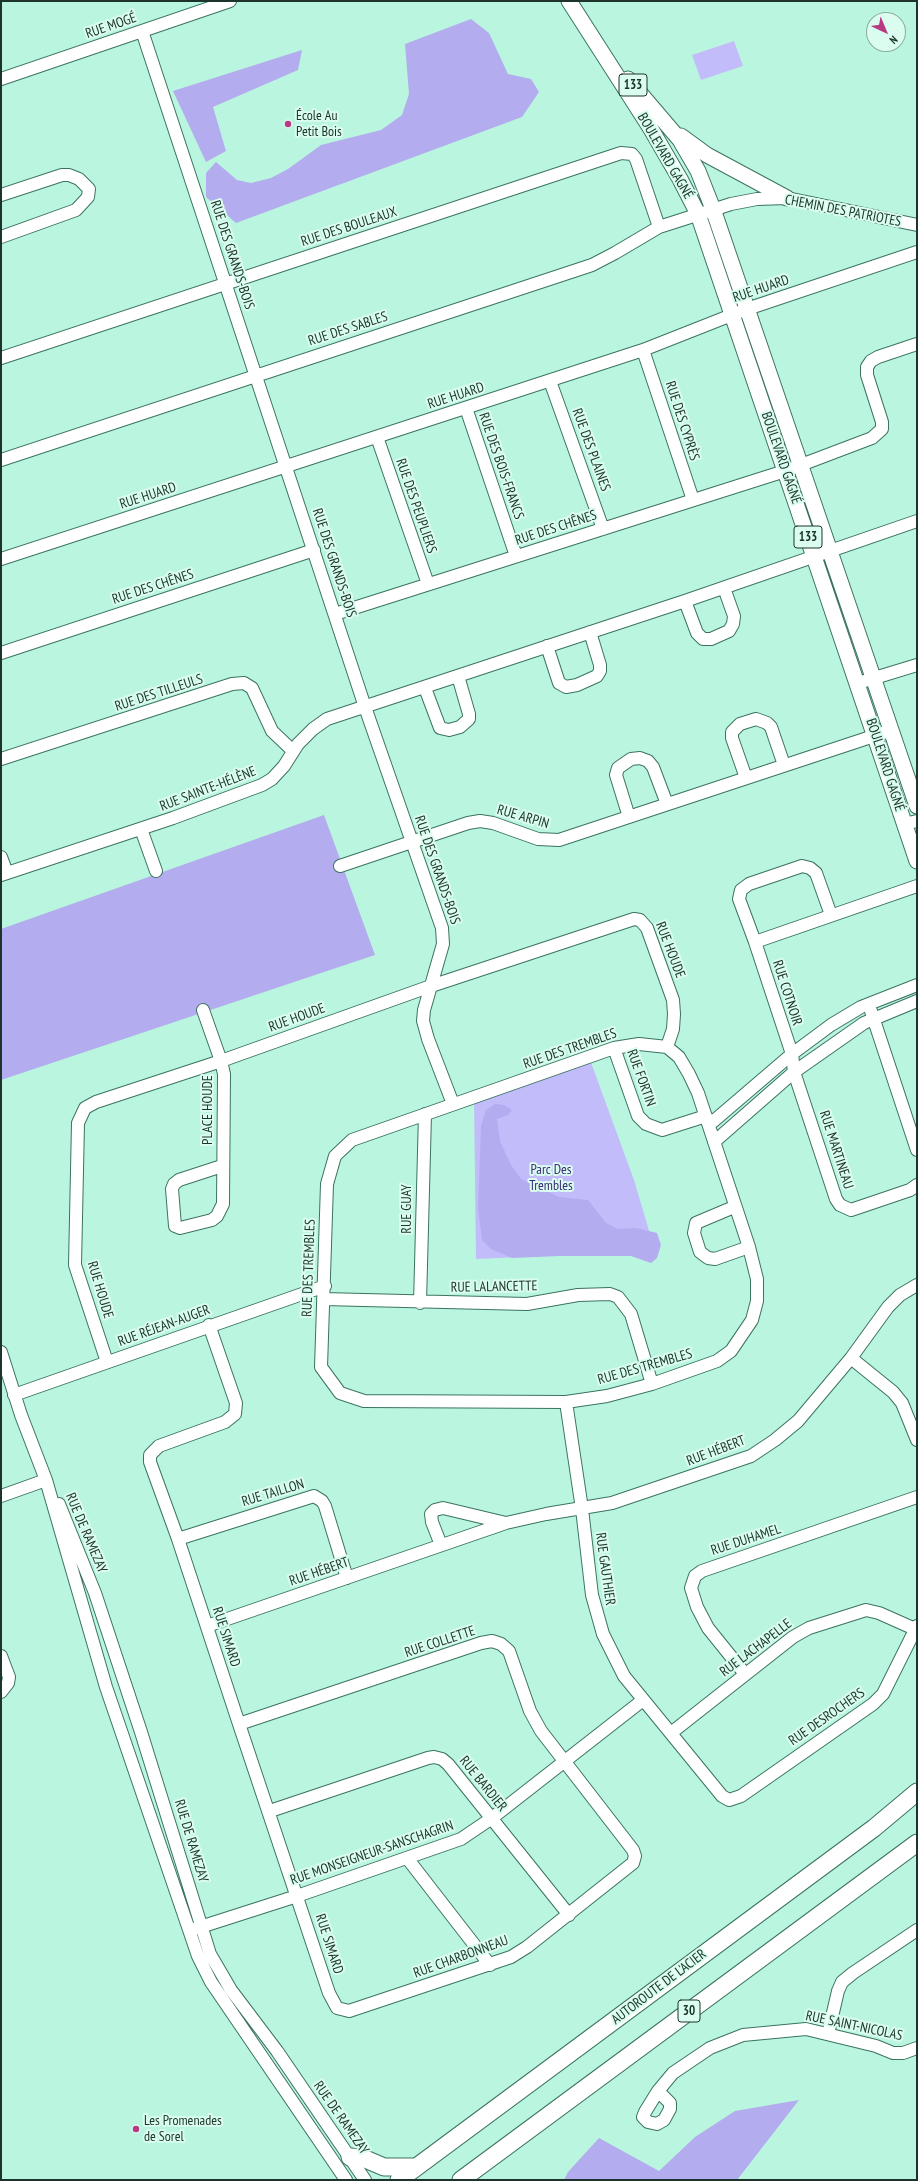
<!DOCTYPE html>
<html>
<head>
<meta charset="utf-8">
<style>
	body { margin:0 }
	#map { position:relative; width:918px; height:2181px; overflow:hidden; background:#baf6df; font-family:"PT Sans Narrow",sans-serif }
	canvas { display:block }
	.frame { position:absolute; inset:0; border:2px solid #1c342b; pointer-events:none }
	.north { position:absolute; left:866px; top:12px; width:40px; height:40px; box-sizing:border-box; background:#dafdef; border:1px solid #8eada1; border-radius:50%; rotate:136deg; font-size:11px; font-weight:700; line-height:16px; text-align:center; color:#1c342b }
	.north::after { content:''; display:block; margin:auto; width:14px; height:18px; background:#ba3983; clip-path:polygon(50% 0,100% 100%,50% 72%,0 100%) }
</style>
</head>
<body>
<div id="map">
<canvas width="918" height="2181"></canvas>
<div class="frame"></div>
<div class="north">N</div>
</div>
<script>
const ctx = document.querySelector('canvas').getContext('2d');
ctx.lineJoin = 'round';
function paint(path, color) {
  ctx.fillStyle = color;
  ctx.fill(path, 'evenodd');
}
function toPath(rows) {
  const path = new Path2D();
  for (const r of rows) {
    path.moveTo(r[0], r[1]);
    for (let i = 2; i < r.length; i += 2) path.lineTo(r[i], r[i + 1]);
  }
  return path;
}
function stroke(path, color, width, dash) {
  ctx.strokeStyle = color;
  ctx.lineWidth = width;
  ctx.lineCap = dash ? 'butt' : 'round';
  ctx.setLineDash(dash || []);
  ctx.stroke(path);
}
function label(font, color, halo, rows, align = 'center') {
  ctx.font = font + ' "PT Sans Narrow",sans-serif';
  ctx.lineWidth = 4;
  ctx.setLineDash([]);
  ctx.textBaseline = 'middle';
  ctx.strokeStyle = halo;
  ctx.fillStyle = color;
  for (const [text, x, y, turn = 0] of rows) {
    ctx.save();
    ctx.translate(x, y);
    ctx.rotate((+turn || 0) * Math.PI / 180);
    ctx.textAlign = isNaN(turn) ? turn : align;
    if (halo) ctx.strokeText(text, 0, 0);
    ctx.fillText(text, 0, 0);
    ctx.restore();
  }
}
const green = toPath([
	[734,41,743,66,701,80,692,55],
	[589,1057,634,1180,655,1251,476,1259,474,1098]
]);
const forest = toPath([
	[471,19,489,33,508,74,531,79,539,92,522,117,236,223,206,197,206,173,216,162,237,180,251,183,271,178,288,169,321,145,381,130,402,115,409,94,405,44],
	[302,50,298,70,213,107,226,151,206,162,173,91],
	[324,815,375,955,1,1080,1,929],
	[495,1104,504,1105,512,1110,508,1115,497,1119,500,1141,511,1165,521,1179,559,1197,588,1200,606,1223,618,1229,636,1228,657,1233,661,1245,657,1258,651,1263,631,1256,560,1256,512,1258,491,1249,482,1240,478,1207,481,1126,486,1110],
	[799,2100,737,2180,564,2180,568,2172,599,2138,659,2171,695,2137,735,2111]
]);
const minor = toPath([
	[142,31,365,707,442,928,443,944,424,1010,423,1021,428,1039,453,1104],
	[1,79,230,1],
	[1,195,62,175,69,175,79,179,89,189,88,197,76,210,1,237],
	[643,350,693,500],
	[1,358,621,153,632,154,636,159,659,227],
	[550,381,603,529],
	[466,408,516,556],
	[377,437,428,584],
	[1,460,592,265,615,253,659,227,731,204,757,199,787,198,917,225],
	[1,559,643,350,747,309,917,252],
	[685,601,697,633,703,639,711,639,729,631,733,624,734,616,724,588],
	[335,614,785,471,872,438,882,429,882,422,867,375,867,367,871,361,878,357,917,344],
	[547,646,559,683,566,687,577,685,597,676,600,671,600,665,590,632],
	[1,653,314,550],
	[858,683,917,665],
	[425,688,440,728,449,730,460,727,469,719,469,714,458,676],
	[1,759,232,684,244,683,252,688,272,731,293,751],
	[746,778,732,738,732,732,740,724,756,719,767,723,771,727,784,765],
	[629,817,616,775,618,768,631,759,640,758,648,761,653,767,667,804],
	[904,824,917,821],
	[141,829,156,871],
	[1,857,7,873],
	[340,866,468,823,480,821,493,823,538,839,559,840,892,730],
	[1,875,173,818,262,785,272,779,284,766,298,744,313,729,327,719,685,601,917,521],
	[917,886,755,942,792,1054,794,1072,836,1199,840,1205,851,1210,910,1190,917,1185],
	[755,942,739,899,741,890,749,884,802,866,810,868,816,873,831,915],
	[203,1010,221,1061,224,1074,223,1204,217,1216,212,1220,180,1228,175,1226,172,1189,174,1184,179,1180,222,1166],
	[871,1011,917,1150],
	[639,1044,667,1047,679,1057,689,1074,698,1093,749,1247,757,1279,757,1301,752,1320,731,1351,717,1361,652,1384,607,1396,566,1402,364,1401,340,1393,321,1367,327,1184,335,1156,352,1140,614,1048,639,1044],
	[614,1048,638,1116,646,1124,662,1130,706,1116],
	[709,1125,792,1054,831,1025,861,1007,917,985],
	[714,1142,794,1072,864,1023,917,1001],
	[734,1207,696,1223,694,1233,700,1252,708,1258,715,1259,749,1247],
	[323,1299,527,1304,578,1295,610,1294,618,1297,631,1314,652,1384],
	[420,1303,425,1114],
	[209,1325,236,1403,235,1414,225,1422,159,1446,150,1455,150,1462,178,1539,239,1724,329,1993,337,2008,349,2011,511,1957,527,1947,633,1863,635,1856,633,1850,541,1731,530,1711,509,1651,501,1644,492,1641,481,1643,239,1724],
	[1,1352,21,1415,46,1480,106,1687,198,1956,211,1982,346,2180],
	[851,1358,893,1392,902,1403,917,1440],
	[107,1362,75,1265,78,1123,85,1108,96,1102,221,1061,431,986,634,919,640,920,647,928,673,1000,674,1014,673,1029,667,1047],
	[14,1395,325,1286],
	[566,1402,582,1509,592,1595,603,1634,624,1676,722,1796,729,1800,741,1796,873,1704,883,1694,917,1626],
	[1,1496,46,1480],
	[59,1504,95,1593,141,1732,210,1954,231,1990,277,2051,365,2180],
	[178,1539,314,1496,322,1501,325,1506,347,1578],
	[441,1545,432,1522,431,1514,435,1510,443,1508,506,1523],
	[207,1626,506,1523,546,1514,612,1503,751,1456,775,1440,798,1421,851,1358,888,1307,900,1295,917,1285],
	[1,1656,9,1677,8,1683,1,1692],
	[745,1674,708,1628,697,1607,691,1588,695,1576,702,1571,917,1497],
	[671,1733,793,1637,809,1628,866,1610,879,1613,915,1629],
	[270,1811,428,1758,434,1757,442,1759,448,1764,569,1915],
	[407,1858,490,1965],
	[194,1929,297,1896,461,1839,492,1818,643,1700],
	[828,2034,838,1991,842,1982,853,1973,917,1930],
	[658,2091,670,2103,670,2109,664,2120,657,2124,648,2122,643,2117,645,2112,658,2091,673,2073,710,2048,743,2035,806,2029,876,2046,893,2053,903,2053,917,2048]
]);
const major = toPath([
	[569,1,651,129,680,179,698,214,917,861],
	[628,79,680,140,698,171,713,209,917,806],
	[681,136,707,155,787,198]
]);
const highway = toPath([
	[350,2157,363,2158,384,2167,416,2167],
	[399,2180,874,1828,917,1792],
	[461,2180,917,1843]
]);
const markers = [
	[288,124,4,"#ba3983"],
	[136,2129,4,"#ba3983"]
];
const shields = [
	[633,85,28],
	[808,537,28],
	[689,2011,22]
];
const shieldNames = [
	["133",633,85],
	["133",808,537],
	["30",689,2011]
];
const streetNames = [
	["RUE MOGÉ",111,26,-19],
	["BOULEVARD GAGNÉ",665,156,60],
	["CHEMIN DES PATRIOTES",843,211,11],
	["RUE DES BOULEAUX",349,227,-18],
	["RUE DES GRANDS-BOIS",232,255,72],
	["RUE HUARD",761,289,-19],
	["RUE DES SABLES",348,329,-18],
	["RUE HUARD",456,396,-18],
	["RUE DES CYPRÈS",682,421,72],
	["RUE DES PLAINES",591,450,70],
	["BOULEVARD GAGNÉ",781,458,71],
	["RUE DES BOIS-FRANCS",501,466,71],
	["RUE HUARD",148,496,-18],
	["RUE DES PEUPLIERS",416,506,71],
	["RUE DES CHÊNES",556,528,-18],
	["RUE DES GRANDS-BOIS",334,563,72],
	["RUE DES CHÊNES",153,587,-18],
	["RUE DES TILLEULS",159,693,-18],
	["BOULEVARD GAGNÉ",885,765,72],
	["RUE SAINTE-HÉLÈNE",208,789,-21],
	["RUE ARPIN",523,817,16],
	["RUE DES GRANDS-BOIS",437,870,71],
	["RUE HOUDE",670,950,69],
	["RUE COTNOIR",787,993,72],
	["RUE HOUDE",297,1018,-20],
	["RUE DES TREMBLES",570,1049,-19],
	["RUE FORTIN",641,1078,70],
	["PLACE HOUDE",208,1110,-90],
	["RUE MARTINEAU",836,1150,72],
	["RUE GUAY",407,1209,-90],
	["RUE DES TREMBLES",309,1268,-88],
	["RUE LALANCETTE",494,1287,-1],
	["RUE HOUDE",100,1290,73],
	["RUE RÉJEAN-AUGER",164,1326,-20],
	["RUE DES TREMBLES",645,1367,-16],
	["RUE HÉBERT",716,1451,-21],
	["RUE TAILLON",273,1493,-17],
	["RUE DE RAMEZAY",86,1533,67],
	["RUE DUHAMEL",746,1540,-18],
	["RUE GAUTHIER",605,1569,82],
	["RUE HÉBERT",319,1572,-19],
	["RUE SIMARD",226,1637,72],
	["RUE COLLETTE",440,1642,-18],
	["RUE LACHAPELLE",756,1648,-37],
	["RUE DESROCHERS",827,1717,-35],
	["RUE BARDIER",483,1784,51],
	["RUE DE RAMEZAY",191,1841,73],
	["RUE MONSEIGNEUR-SANSCHAGRIN",372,1853,-19],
	["RUE SIMARD",329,1944,72],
	["RUE CHARBONNEAU",461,1957,-20],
	["AUTOROUTE DE L'ACIER",659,1987,-37],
	["RUE SAINT-NICOLAS",854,2026,12],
	["RUE DE RAMEZAY",341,2118,55]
];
const poiNames = [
	["École Au",296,116],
	["Petit Bois",296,132],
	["Les Promenades",144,2121],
	["de Sorel",144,2137]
];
const parkNames = [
	["Parc Des",551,1170],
	["Trembles",551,1186]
];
paint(green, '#c2bcfa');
paint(forest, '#b3acee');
stroke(minor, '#3b7360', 14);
stroke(major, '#3b7360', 17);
stroke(highway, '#3b7360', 19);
stroke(minor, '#fff', 12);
stroke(major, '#fff', 15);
stroke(highway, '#fff', 17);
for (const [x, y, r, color] of markers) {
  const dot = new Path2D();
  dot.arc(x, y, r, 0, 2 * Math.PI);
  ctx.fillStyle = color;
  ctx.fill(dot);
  stroke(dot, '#dafdef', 1.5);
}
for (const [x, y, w] of shields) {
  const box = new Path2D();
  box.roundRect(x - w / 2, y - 11, w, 22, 3);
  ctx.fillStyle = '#dafdef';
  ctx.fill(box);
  stroke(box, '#1c342b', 1);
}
label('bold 13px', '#1c342b', null, shieldNames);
label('14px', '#1c342b', '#dafdef', streetNames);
label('14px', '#1c342b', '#dafdef', poiNames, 'left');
label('14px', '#3d2c78', '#dafdef', parkNames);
</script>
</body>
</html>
